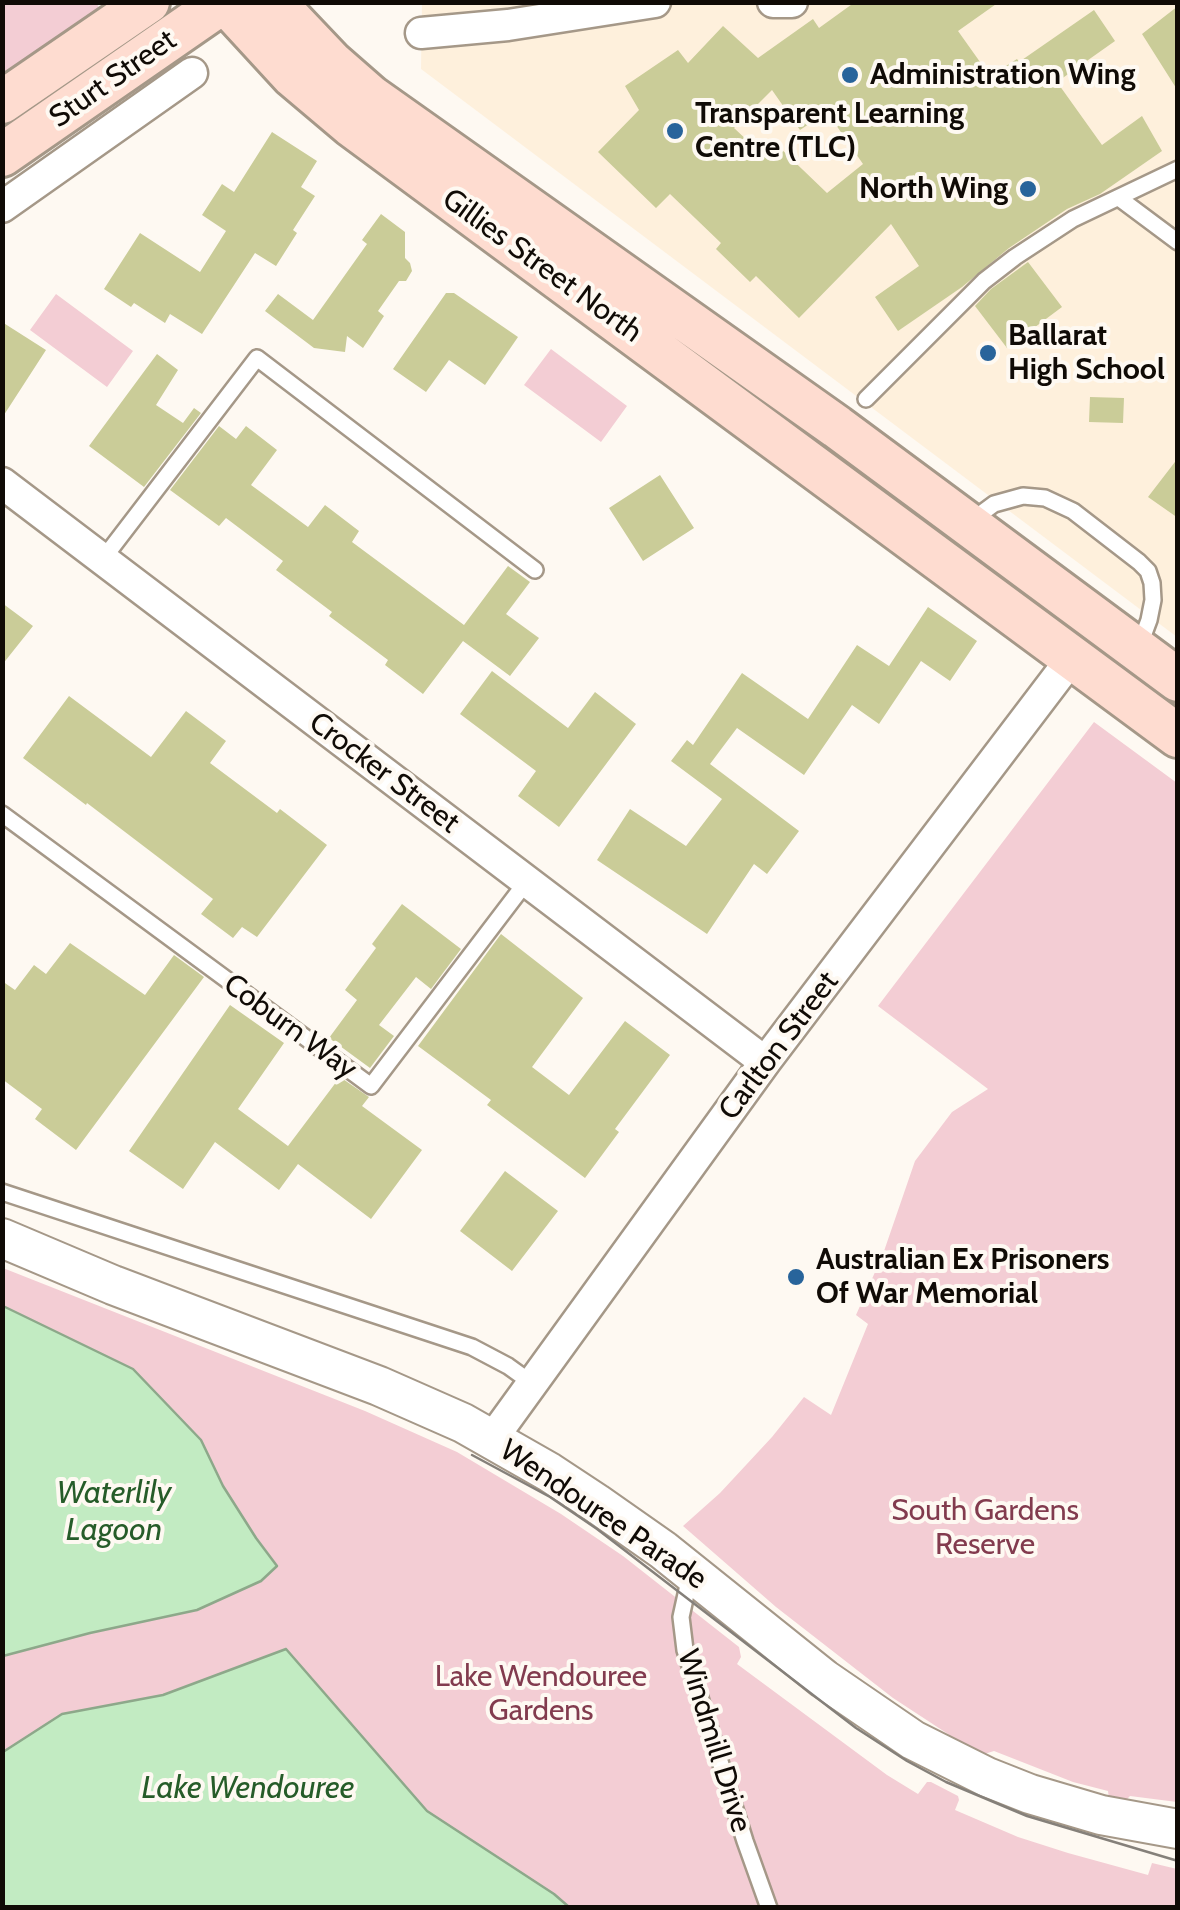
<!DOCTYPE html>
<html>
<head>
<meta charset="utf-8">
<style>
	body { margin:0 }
	#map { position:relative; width:1180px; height:1910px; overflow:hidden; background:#fef9f2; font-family:Cabin,sans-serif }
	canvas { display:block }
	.frame { position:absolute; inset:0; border:5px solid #100b06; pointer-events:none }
</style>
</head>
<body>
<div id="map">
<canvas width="1180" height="1910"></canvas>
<div class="frame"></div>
</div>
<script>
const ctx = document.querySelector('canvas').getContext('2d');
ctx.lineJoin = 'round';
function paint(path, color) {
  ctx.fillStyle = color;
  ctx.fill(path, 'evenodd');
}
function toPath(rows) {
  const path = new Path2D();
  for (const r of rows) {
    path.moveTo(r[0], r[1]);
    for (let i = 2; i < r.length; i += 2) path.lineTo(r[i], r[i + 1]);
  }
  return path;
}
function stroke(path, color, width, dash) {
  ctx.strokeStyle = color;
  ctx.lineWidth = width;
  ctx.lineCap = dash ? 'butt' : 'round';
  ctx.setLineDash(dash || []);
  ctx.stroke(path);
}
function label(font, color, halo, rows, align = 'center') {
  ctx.font = font + ' Cabin,sans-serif';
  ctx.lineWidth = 8;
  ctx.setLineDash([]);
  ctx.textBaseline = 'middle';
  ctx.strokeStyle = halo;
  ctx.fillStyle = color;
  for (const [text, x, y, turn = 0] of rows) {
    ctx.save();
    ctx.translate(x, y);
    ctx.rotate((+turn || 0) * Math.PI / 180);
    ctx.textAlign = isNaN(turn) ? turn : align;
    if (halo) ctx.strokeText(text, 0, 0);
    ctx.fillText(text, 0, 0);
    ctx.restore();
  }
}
const built = toPath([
	[422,3,1177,3,1177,637,421,69]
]);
const green = toPath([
	[3,3,96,3,101,10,3,75],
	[56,294,133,351,107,387,30,330],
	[551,349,627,406,601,442,524,385],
	[1094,722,1177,783,1177,1802,1130,1796,1124,1802,1109,1799,1108,1791,1073,1782,994,1751,981,1755,957,1744,948,1734,893,1698,776,1607,683,1526,720,1493,772,1437,804,1397,831,1415,868,1324,856,1315,883,1254,915,1161,952,1112,988,1089,878,1006],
	[3,1268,365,1411,457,1452,561,1514,623,1556,739,1647,741,1657,737,1664,887,1775,918,1794,927,1782,931,1782,958,1796,959,1800,955,1810,1018,1837,1068,1853,1148,1875,1152,1863,1177,1869,1177,1907,569,1907,554,1894,427,1811,286,1649,163,1695,62,1714,3,1752,3,1656,90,1633,277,1565,256,1538,223,1486,201,1440,133,1369,3,1306]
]);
const water = toPath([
	[3,1306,133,1369,201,1440,223,1486,256,1538,277,1566,261,1581,197,1610,90,1633,3,1656,3,1306],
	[286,1649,427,1811,554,1894,569,1907,3,1907,3,1752,62,1714,163,1695,286,1649]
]);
const building = toPath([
	[855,2,999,2,958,31,990,76,1017,59,1019,62,1094,10,1115,41,1057,82,1102,145,1142,116,1162,151,1100,194,1067,209,1009,248,962,287,898,331,875,297,919,266,891,224,799,318,756,276,750,282,716,249,721,243,670,194,656,208,598,152,639,110,625,86,678,50,688,63,723,26,758,58,813,19,819,28],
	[772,90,800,130,827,112,863,164,827,193,778,146,766,158,734,128],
	[1178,6,1178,91,1142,34],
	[272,132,317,161,301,187,315,196,293,230,297,233,276,266,255,253,202,334,170,314,165,323,134,303,131,307,104,289,140,233,200,272,226,231,202,215,222,184,234,192],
	[381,214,405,232,405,258,410,263,412,271,406,281,399,281,378,311,384,316,363,348,347,336,345,352,314,348,265,311,278,294,313,320,367,244,362,240],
	[1028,262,1062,307,1007,348,975,306,991,289],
	[446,293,454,293,518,337,485,385,449,360,426,392,393,369],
	[2,322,46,350,2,418],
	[157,354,178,370,156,405,183,423,194,408,201,413,144,487,89,446],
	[1090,397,1124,398,1123,423,1089,422],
	[219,426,236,439,246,426,277,450,251,485,308,527,325,505,359,531,352,542,464,625,508,566,530,582,506,614,539,638,510,676,463,641,423,694,385,665,388,660,329,616,332,612,276,570,283,561,226,518,219,526,170,490],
	[1178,458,1178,518,1148,497],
	[660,475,694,528,643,561,609,508],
	[2,603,33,626,2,665],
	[928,607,977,641,950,681,921,661,879,724,852,705,804,775,737,728,710,764,799,831,767,874,754,864,707,934,597,860,630,809,686,846,722,799,671,761,687,740,693,745,742,673,808,719,857,645,889,666],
	[492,671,568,728,595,692,636,724,559,827,518,796,536,771,460,714],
	[69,696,151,757,186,711,226,741,210,763,277,813,280,809,327,845,257,937,242,927,233,938,201,914,213,899,87,803,86,805,23,758],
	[402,904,461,949,431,989,416,977,379,1025,394,1036,370,1068,329,1038,357,1000,345,990,376,948,372,944],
	[501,934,583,998,532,1067,569,1095,625,1021,670,1055,615,1129,619,1132,585,1178,487,1105,491,1100,418,1046],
	[70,943,145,995,174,955,204,977,76,1150,35,1119,42,1109,2,1079,2,981,15,990,34,965,46,974],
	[230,1005,284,1043,238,1109,288,1146,340,1077,369,1097,362,1106,422,1150,371,1219,298,1164,279,1190,215,1142,183,1189,129,1151],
	[505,1171,558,1211,512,1271,460,1231]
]);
const service = toPath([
	[1119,198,1178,242],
	[866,399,984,281,1015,257,1073,219,1178,169],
	[971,521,994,504,1023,496,1045,498,1073,511,1139,562,1148,571,1152,583,1153,600,1149,620,1139,647],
	[103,559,257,358,535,570],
	[2,814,371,1086,527,881],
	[2,1192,472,1347,508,1366,533,1384],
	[690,1576,681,1617,685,1650,745,1841,769,1908]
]);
const minor = toPath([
	[773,2,792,2],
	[421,33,508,25,655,2],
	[2,207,192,73],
	[2,483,765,1062],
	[492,1439,765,1062,1072,658]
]);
const tertiary = toPath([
	[2,1238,113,1285,379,1386,463,1423,549,1472,596,1503,663,1550,824,1679,913,1740,987,1777,1030,1794,1101,1815,1178,1829]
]);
const secondary = toPath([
	[225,2,293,76,351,125,1178,736],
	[274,2,331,62,371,97,837,427,1178,680],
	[2,102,148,2],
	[2,155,223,2]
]);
const tram = toPath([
	[472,1455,550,1497,597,1529,856,1728,907,1761,946,1782,1027,1816,1178,1861]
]);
const markers = [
	[850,75,10,"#28649b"],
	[675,131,10,"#28649b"],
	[1028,189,10,"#28649b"],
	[988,353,10,"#28649b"],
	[796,1277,10,"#28649b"]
];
const poiNames = [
	["Administration Wing",870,75],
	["Transparent Learning",695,114],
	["Centre (TLC)",695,148],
	["North Wing",1008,189,"right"],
	["Ballarat",1008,336],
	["High School",1008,370],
	["Australian Ex Prisoners",816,1260],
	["Of War Memorial",816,1294]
];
const streetNames = [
	["Sturt Street",113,79,-35],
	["Gillies Street North",542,266,36],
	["Crocker Street",384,773,37],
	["Coburn Way",290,1027,36],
	["Carlton Street",779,1046,-53],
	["Wendouree Parade",603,1515,34],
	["Windmill Drive",714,1741,73]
];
const parkNames = [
	["South Gardens",985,1511],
	["Reserve",985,1545],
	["Lake Wendouree",541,1677],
	["Gardens",541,1711]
];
const waterNames = [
	["Waterlily",114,1494],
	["Lagoon",114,1531],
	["Lake Wendouree",248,1789]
];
paint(built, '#fef0dc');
paint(green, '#f3cdd4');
paint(water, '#c2ebc2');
stroke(water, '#8da88a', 2.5);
paint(building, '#cacc98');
stroke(service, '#a59888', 20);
stroke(minor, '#a59888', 35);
stroke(tertiary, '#a59888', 42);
stroke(secondary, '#a59888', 48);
stroke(service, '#fff', 15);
stroke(minor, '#fff', 30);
stroke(tertiary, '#fff', 38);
stroke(secondary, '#fedcd0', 42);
stroke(tram, '#85807a', 2.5);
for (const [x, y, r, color] of markers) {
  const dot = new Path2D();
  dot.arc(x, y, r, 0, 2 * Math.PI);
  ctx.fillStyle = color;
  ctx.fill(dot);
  stroke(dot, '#fef9f2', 4);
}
label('bold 30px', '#100b06', '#fef9f2', poiNames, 'left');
label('30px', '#100b06', '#fef9f2', streetNames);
label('30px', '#823b4e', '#fef9f2', parkNames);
label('italic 32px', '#265c29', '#fef9f2', waterNames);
</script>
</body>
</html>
